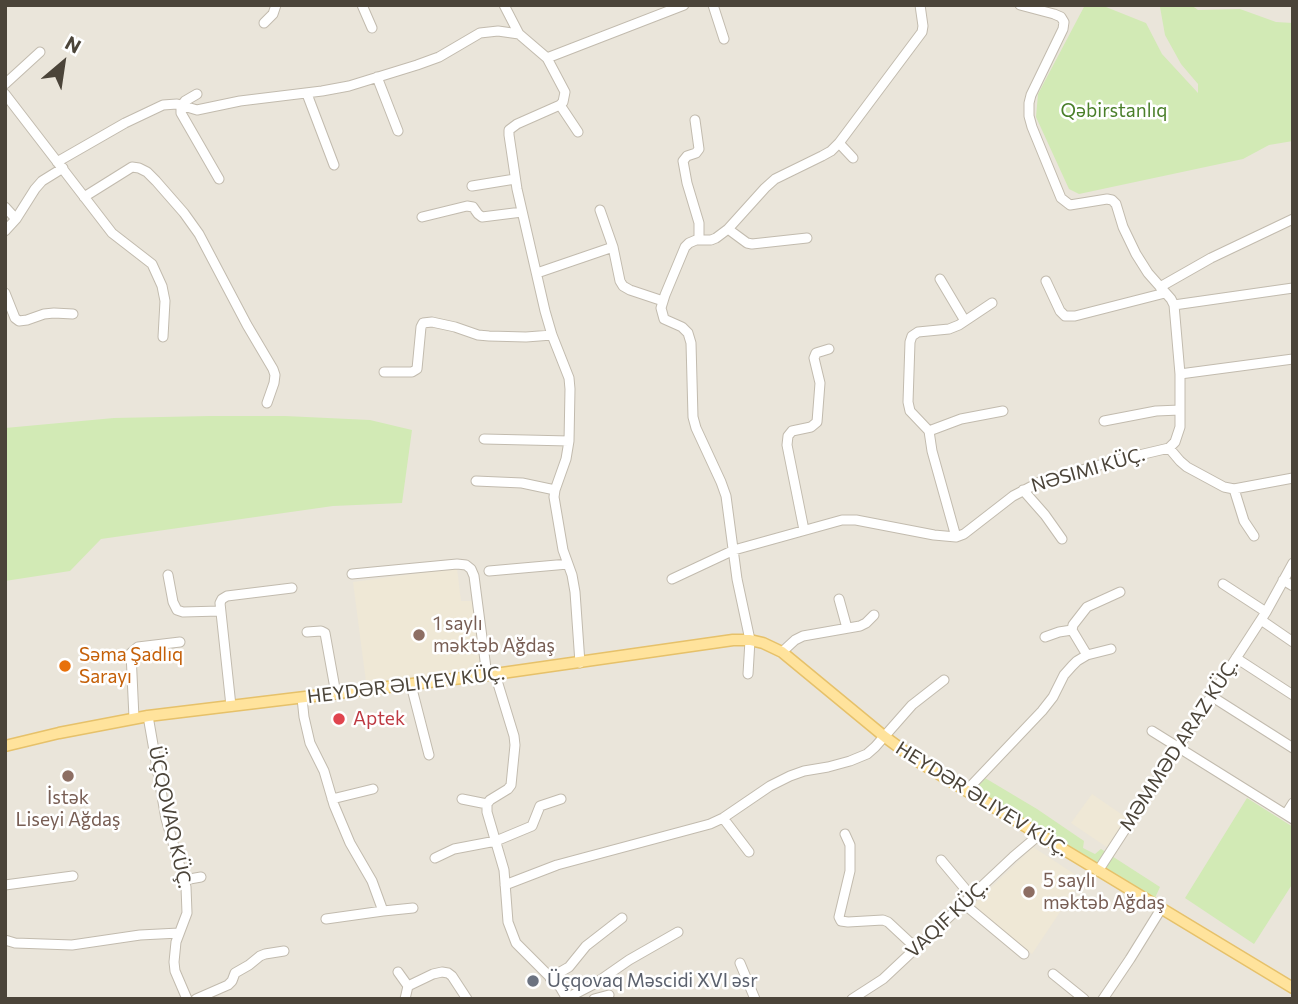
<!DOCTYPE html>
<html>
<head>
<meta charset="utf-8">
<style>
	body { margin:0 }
	#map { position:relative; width:1298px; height:1004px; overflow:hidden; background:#f6f3ec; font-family:Commissioner,sans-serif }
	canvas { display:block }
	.frame { position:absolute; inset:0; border:7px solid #4b4439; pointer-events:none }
	.north { position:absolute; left:28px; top:28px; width:70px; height:70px; -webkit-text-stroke:5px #fff; paint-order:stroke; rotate:29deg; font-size:19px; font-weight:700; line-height:28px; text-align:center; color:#4b4439 }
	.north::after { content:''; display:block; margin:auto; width:24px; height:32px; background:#4b4439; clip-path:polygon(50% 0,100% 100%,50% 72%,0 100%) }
</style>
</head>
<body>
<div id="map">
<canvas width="1298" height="1004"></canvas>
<div class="frame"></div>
<div class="north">N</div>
</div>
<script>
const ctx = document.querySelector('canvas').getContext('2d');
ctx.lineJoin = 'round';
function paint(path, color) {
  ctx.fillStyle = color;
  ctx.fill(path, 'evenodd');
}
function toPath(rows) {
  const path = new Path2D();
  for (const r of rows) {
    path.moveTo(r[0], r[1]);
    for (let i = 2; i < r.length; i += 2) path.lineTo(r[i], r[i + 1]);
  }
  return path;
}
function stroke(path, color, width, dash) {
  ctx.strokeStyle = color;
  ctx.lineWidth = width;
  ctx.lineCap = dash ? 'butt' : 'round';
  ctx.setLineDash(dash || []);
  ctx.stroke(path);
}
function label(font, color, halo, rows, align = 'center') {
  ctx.font = font + ' Commissioner,sans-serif';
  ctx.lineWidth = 5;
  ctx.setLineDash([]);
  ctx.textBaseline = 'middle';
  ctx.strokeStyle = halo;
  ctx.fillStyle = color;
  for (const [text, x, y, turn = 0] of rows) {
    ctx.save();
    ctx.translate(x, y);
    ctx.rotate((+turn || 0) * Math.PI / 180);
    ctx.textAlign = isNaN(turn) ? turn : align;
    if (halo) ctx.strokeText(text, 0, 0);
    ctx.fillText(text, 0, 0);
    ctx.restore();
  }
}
const residential = toPath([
	[5,5,1293,5,1293,999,5,999]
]);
const education = toPath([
	[457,568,461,601,472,601,482,669,366,682,353,582],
	[1092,794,1127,818,1108,848,1071,823],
	[1033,847,1082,879,1032,954,972,906]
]);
const green = toPath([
	[1085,5,1101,5,1146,23,1162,54,1198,93,1198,84,1181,64,1165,35,1160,7,1158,5,1191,5,1198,10,1240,9,1276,22,1293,23,1293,141,1269,145,1243,159,1079,194,1069,189,1036,117,1038,94],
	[209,416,285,416,370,420,412,430,402,503,333,506,101,539,70,571,5,581,5,428,114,418],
	[985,778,1037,809,1084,841,1083,848,1095,854,1101,849,1160,887,1154,900,974,791],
	[1247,798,1293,827,1293,883,1254,944,1185,898]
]);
const minor = toPath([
	[362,5,372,28],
	[504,5,519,34,547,58,565,92,563,102,560,105,517,124,509,130,509,135,517,189,545,311,552,335,569,378,570,389,569,441,566,459,555,490,554,497,563,550,572,575,575,592,580,663],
	[713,5,724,39],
	[1020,5,1054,14,1061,17,1064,22,1063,29,1031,95,1029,103,1029,116,1032,127,1061,198,1070,205,1107,199,1112,200,1116,204,1123,227,1136,254,1148,273,1171,299,1174,305,1180,374,1180,427,1175,442,1169,448],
	[264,23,273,14,276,5],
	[547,58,684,5],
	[377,77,398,131],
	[5,84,40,52],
	[5,94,112,233,152,264,162,286,165,301,163,337],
	[197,94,185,101,181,106,181,113,219,179],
	[307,94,334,165],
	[560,105,578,132],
	[695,120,699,149,696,153,687,156,683,161,687,183,699,223,699,240],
	[839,143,853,158],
	[57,162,125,123,163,105,177,104,197,110,240,101,322,91,349,86,417,65,439,57,480,33,498,31,519,34],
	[472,186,515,179],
	[84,197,132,167,139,168,147,172,156,181,184,213,199,234,247,325,273,369,275,375,274,383,267,403],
	[5,207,16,219],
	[600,210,613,247],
	[422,217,467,206,473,207,478,214,482,217,522,212],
	[728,229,747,243,752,244,807,238],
	[5,231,16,219,35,189,42,181,63,168],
	[537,273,613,247,620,281,623,286,630,290,663,301],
	[940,279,965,321],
	[1046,281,1060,311,1065,316,1075,316,1165,293],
	[1160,287,1211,258,1293,219],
	[5,293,15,318,19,321,27,320,44,314,54,313,73,314],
	[1174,305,1293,288],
	[384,372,412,372,417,369,421,327,423,323,432,322,455,327,478,335,489,336,526,337,552,335],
	[1180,374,1293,359],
	[1104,421,1156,411,1180,410],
	[929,431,961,419,1003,411],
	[484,439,569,441],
	[1169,448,1180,461,1187,467,1224,487,1234,489,1293,478],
	[476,481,522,483,555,490],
	[1234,489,1244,521,1254,536],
	[1023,490,1045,515,1062,539],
	[804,530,787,445,788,436,792,431,811,427,817,422,820,383,814,358,816,353,829,349],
	[956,537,932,451,929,431,910,411,908,402,910,342,912,336,918,332,949,329,959,325,992,303],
	[489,571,568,564],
	[352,574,457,564,466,565,471,569,474,576,487,676],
	[168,575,173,602,177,610,183,612,220,611],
	[672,579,734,550,842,520,856,520,934,535,956,537,964,534,1013,496,1042,481,1114,461,1169,448],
	[1283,580,1293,586],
	[1223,584,1266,612],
	[839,599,847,628],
	[1261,620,1293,642],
	[307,632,321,631,325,633,336,694],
	[1045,637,1059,632,1072,630],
	[782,652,795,640,803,636,860,626,866,623,874,615],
	[1087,655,1072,630,1073,625,1087,607,1120,592],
	[1236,658,1293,695],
	[495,674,514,736,515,745,511,785,508,789,490,800,487,804,487,812,504,870,508,922,516,943,560,987,567,999],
	[748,674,750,640,737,579,726,496,721,482,696,428,693,417,691,343,688,333,682,327,664,319,661,308,665,295,685,247,689,243,696,240,711,240,716,238,728,229,765,188,775,179,822,156,831,151,839,143,922,32,923,26,920,5],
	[411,685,429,755],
	[1211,696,1293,748],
	[302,698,304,717,310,743,324,771,334,805,350,843,372,881,383,911,326,919],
	[231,706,220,603,222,599,227,596,292,588],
	[148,716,166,819,186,887,187,913,176,942,174,962,175,971,187,999],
	[134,718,131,653,138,647,180,642],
	[1152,731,1293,819],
	[966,791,1042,711,1053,697,1064,675,1072,666,1077,661,1087,655,1111,649],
	[332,799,373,789],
	[462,799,487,804],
	[1286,814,1293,803],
	[723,818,749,852],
	[845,834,850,845,850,871,839,917,841,921,848,922,883,920,888,922,917,949],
	[435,858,454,849,496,841,532,826,540,806,561,799],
	[941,860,972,897],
	[1098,871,1266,612,1293,563],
	[184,880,201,877],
	[5,885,73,876],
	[505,885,557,865,710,824,723,818,770,786,790,776,804,771,828,767,850,761,867,754,875,747,912,705,944,680],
	[964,904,1024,954],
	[383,911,413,908],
	[5,940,15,943,72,945,140,935,179,933],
	[740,963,755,999],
	[398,972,408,986],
	[1053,974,1084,999],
	[550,978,569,967,586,946,622,918],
	[567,998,596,983,629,960,678,932],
	[196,999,228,985,232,981,235,973,249,965,260,956,265,954,284,951],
	[405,999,408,986,433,974,442,972,448,973,452,976,467,999],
	[594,999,609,995],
	[852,999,883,979,1013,857,1039,835],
	[1103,999,1130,959,1161,909]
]);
const major = toPath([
	[5,746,59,733,148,716,495,674,733,640,750,640,763,643,782,652,885,737,919,762,1293,988]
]);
const markers = [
	[419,635,7,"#8d6e63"],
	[65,666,7,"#e8710a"],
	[339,719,7,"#e0444e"],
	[68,776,7,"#8d6e63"],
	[1029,892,7,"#8d6e63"],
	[533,981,7,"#6b7280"]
];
const parkNames = [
	["Qəbirstanlıq",1114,111]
];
const streetNames = [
	["NƏSIMI KÜÇ.",1088,470,-16],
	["HEYDƏR ƏLIYEV KÜÇ.",406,685,-7],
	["MƏMMƏD ARAZ KÜÇ.",1179,745,-57],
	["HEYDƏR ƏLIYEV KÜÇ.",982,799,32],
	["ÜÇQOVAQ KÜÇ.",170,817,78],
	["VAQIF KÜÇ.",947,919,-43]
];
const educationNames = [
	["1 saylı",433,624],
	["məktəb Ağdaş",433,646],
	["İstək",68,798,"center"],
	["Liseyi Ağdaş",68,820,"center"],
	["5 saylı",1043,881],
	["məktəb Ağdaş",1043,903]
];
const foodNames = [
	["Səma Şadlıq",79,655],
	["Sarayı",79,677]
];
const healthNames = [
	["Aptek",353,719]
];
const worshipNames = [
	["Üçqovaq Məscidi XVI əsr",547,981]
];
paint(residential, '#eae5da');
paint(education, '#efe8d6');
paint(green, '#d2eab5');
stroke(minor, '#c2bbae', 11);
stroke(major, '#e6c16a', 13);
stroke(minor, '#fff', 9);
stroke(major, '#ffe39c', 10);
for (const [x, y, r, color] of markers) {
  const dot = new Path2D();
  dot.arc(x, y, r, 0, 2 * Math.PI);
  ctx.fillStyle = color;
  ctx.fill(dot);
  stroke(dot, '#fff', 2.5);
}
label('19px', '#4a7f2a', '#fff', parkNames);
label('19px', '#4b4439', '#fff', streetNames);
label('19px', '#785e54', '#fff', educationNames, 'left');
label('19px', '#c56008', '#fff', foodNames, 'left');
label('19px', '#be3a42', '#fff', healthNames, 'left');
label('19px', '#5b616d', '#fff', worshipNames, 'left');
</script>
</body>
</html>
